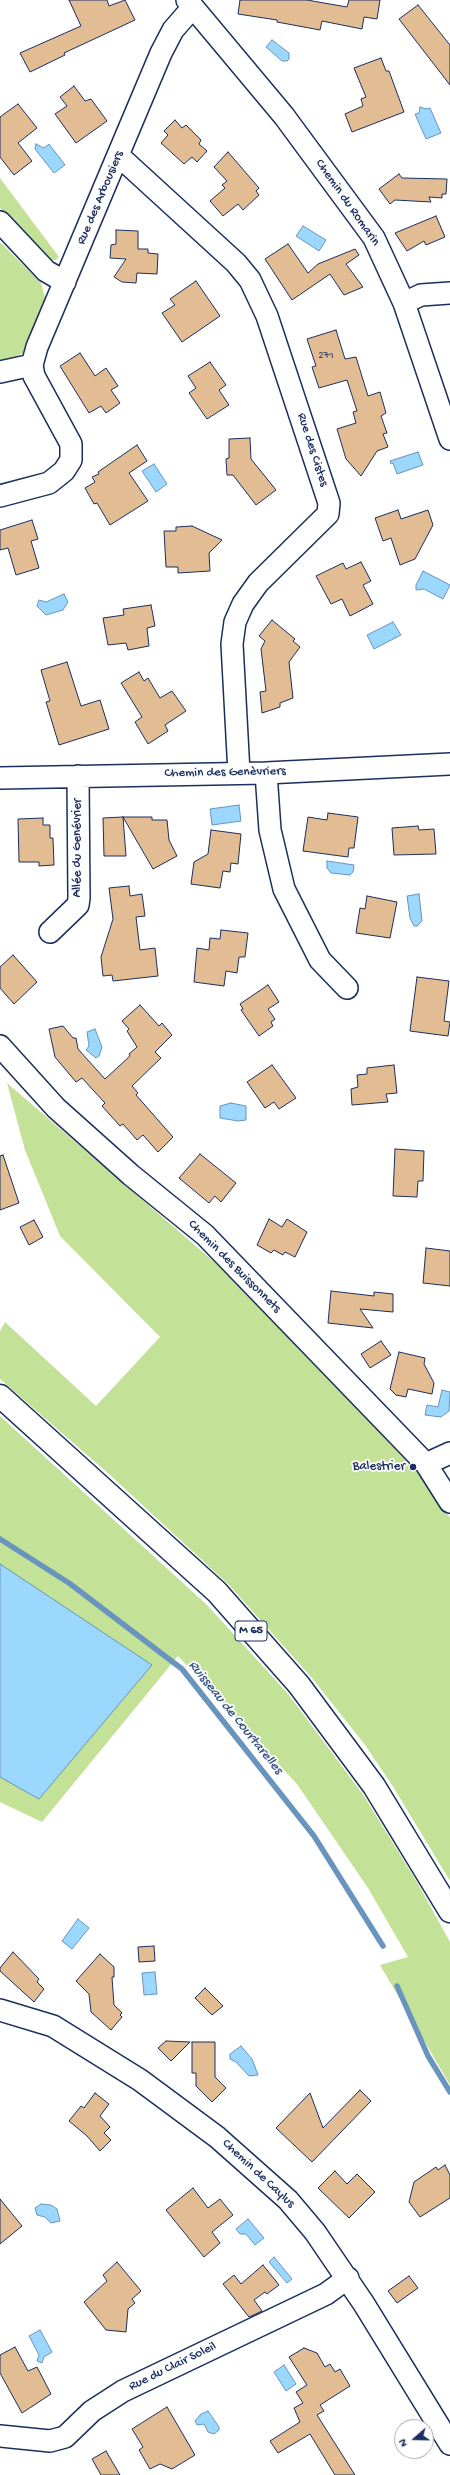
<!DOCTYPE html>
<html>
<head>
<meta charset="utf-8">
<style>
	body { margin:0 }
	#map { position:relative; width:450px; height:2475px; overflow:hidden; background:#fff; font-family:"Gochi Hand",sans-serif }
	canvas { display:block }
	.north { position:absolute; left:394px; top:2419px; width:40px; height:40px; box-sizing:border-box; background:#fff; border:1px solid #a4acbf; border-radius:50%; rotate:250deg; font-size:11px; font-weight:700; line-height:16px; text-align:center; color:#1b2f5e }
	.north::after { content:''; display:block; margin:auto; width:14px; height:18px; background:#1b2f5e; clip-path:polygon(50% 0,100% 100%,50% 72%,0 100%) }
</style>
</head>
<body>
<div id="map">
<canvas width="450" height="2475"></canvas>
<div class="north">N</div>
</div>
<script>
const ctx = document.querySelector('canvas').getContext('2d');
ctx.lineJoin = 'round';
function paint(path, color) {
  ctx.fillStyle = color;
  ctx.fill(path, 'evenodd');
}
function toPath(rows) {
  const path = new Path2D();
  for (const r of rows) {
    path.moveTo(r[0], r[1]);
    for (let i = 2; i < r.length; i += 2) path.lineTo(r[i], r[i + 1]);
  }
  return path;
}
function stroke(path, color, width, dash) {
  ctx.strokeStyle = color;
  ctx.lineWidth = width;
  ctx.lineCap = dash ? 'butt' : 'round';
  ctx.setLineDash(dash || []);
  ctx.stroke(path);
}
function label(font, color, halo, rows, align = 'center') {
  ctx.font = font + ' "Gochi Hand",sans-serif';
  ctx.lineWidth = 3.5;
  ctx.setLineDash([]);
  ctx.textBaseline = 'middle';
  ctx.strokeStyle = halo;
  ctx.fillStyle = color;
  for (const [text, x, y, turn = 0] of rows) {
    ctx.save();
    ctx.translate(x, y);
    ctx.rotate((+turn || 0) * Math.PI / 180);
    ctx.textAlign = isNaN(turn) ? turn : align;
    if (halo) ctx.strokeText(text, 0, 0);
    ctx.fillText(text, 0, 0);
    ctx.restore();
  }
}
const green = toPath([
	[0,178,59,257,56,260,51,260,0,208],
	[0,242,41,283,45,297,43,307,24,353,0,362],
	[7,1083,219,1266,424,1477,450,1518,450,1881,392,1785,365,1745,312,1678,229,1585,110,1475,0,1379,0,1331,5,1322,96,1406,160,1337,60,1236,25,1150],
	[0,1416,207,1605,289,1695,364,1796,417,1882,450,1942,450,2085,380,1965,408,1957,368,1888,297,1784,178,1656,42,1822,0,1802]
]);
const water = toPath([
	[272,40,289,53,289,59,287,61,282,61,266,47,272,40],
	[420,107,426,109,430,108,441,133,426,139,415,114,419,113,420,107],
	[36,144,44,148,49,144,65,165,54,173,35,149,36,144],
	[303,226,326,240,319,251,296,236,303,226],
	[418,452,423,465,397,474,393,463,391,464,390,461,418,452],
	[154,464,167,484,156,492,142,471,154,464],
	[423,571,450,585,443,599,424,589,416,590,416,585,423,571],
	[64,594,68,602,63,610,46,615,37,606,39,600,46,602,64,594],
	[393,622,401,635,374,649,367,635,393,622],
	[239,805,241,821,212,825,210,809,239,805],
	[327,861,354,865,353,872,350,875,331,873,327,868,327,861],
	[419,894,422,921,417,926,414,926,410,918,407,896,419,894],
	[95,1029,102,1047,99,1056,96,1058,86,1050,89,1046,87,1032,95,1029],
	[231,1103,246,1106,246,1120,238,1121,220,1118,220,1106,231,1103],
	[442,1390,450,1392,449,1411,441,1417,425,1415,427,1405,438,1407,442,1390],
	[0,1564,152,1665,39,1799,0,1777,0,1564],
	[78,1919,89,1928,72,1949,62,1941,78,1919],
	[155,1972,157,1994,144,1995,142,1973,155,1972],
	[241,2046,252,2059,258,2075,249,2076,236,2062,230,2059,230,2054,241,2046],
	[41,2204,51,2205,57,2209,60,2221,51,2223,45,2217,37,2215,35,2208,41,2204],
	[248,2219,264,2238,255,2245,246,2234,240,2234,236,2229,248,2219],
	[274,2257,292,2279,287,2283,269,2262,274,2257],
	[40,2330,52,2352,44,2357,42,2363,37,2361,39,2355,29,2336,40,2330],
	[284,2365,296,2384,286,2391,274,2372,284,2365],
	[208,2411,219,2427,219,2430,214,2434,208,2432,204,2424,197,2425,195,2421,201,2414,208,2411]
]);
const stream = toPath([
	[0,1539,69,1583,182,1669,314,1836,383,1946],
	[397,1986,428,2056,450,2092]
]);
const building = toPath([
	[69,0,107,0,109,6,125,0,135,20,64,53,65,55,30,72,20,53,81,26,69,0],
	[240,0,307,0,347,7,349,0,380,0,377,19,364,17,362,29,322,21,320,30,277,22,277,20,238,14,240,0],
	[418,5,450,45,450,85,399,19,418,5],
	[381,58,386,71,389,71,404,112,352,132,345,114,363,106,361,99,366,97,354,68,381,58],
	[74,86,85,101,91,99,107,121,76,143,55,114,67,106,60,97,74,86],
	[18,104,37,128,18,143,32,161,14,175,0,157,0,117,18,104],
	[175,120,182,128,186,125,201,140,199,144,207,151,197,162,192,157,184,164,161,143,168,135,164,131,175,120],
	[228,152,259,188,256,191,259,195,243,210,238,204,223,216,210,201,225,188,222,185,227,181,214,167,228,152],
	[399,174,402,178,447,179,446,194,442,194,442,198,429,197,431,202,395,200,390,204,379,189,399,174],
	[436,216,445,237,426,245,424,241,407,251,395,233,436,216],
	[116,230,138,231,138,249,148,249,148,253,158,254,157,274,137,273,136,283,122,282,114,277,126,259,110,258,111,245,116,244,116,230],
	[288,244,308,273,318,264,355,249,359,255,346,264,363,287,344,295,330,274,292,300,265,259,288,244],
	[196,281,220,316,182,342,162,313,175,305,170,299,196,281],
	[336,330,345,359,356,357,368,396,380,392,386,413,381,416,387,433,383,434,388,447,377,451,361,476,346,459,337,429,356,423,353,412,357,411,347,380,319,388,312,367,316,366,307,339,336,330],
	[80,353,95,376,106,368,118,386,111,390,120,403,106,413,101,406,89,413,60,366,80,353],
	[210,362,226,385,219,390,229,405,207,419,189,393,196,388,188,376,210,362],
	[250,438,251,459,276,490,256,505,233,475,227,475,226,459,229,458,229,439,250,438],
	[137,445,147,461,129,473,148,501,110,525,97,503,94,504,85,488,95,482,92,477,99,474,98,472,137,445],
	[398,510,401,519,428,510,433,525,415,559,400,565,391,538,383,541,375,518,398,510],
	[32,520,38,539,31,541,39,568,16,575,8,548,0,550,0,530,32,520],
	[192,526,222,540,209,553,210,571,178,573,178,567,166,567,164,531,176,531,176,527,192,526],
	[361,562,371,581,363,585,373,604,350,616,342,599,331,604,316,576,343,563,346,569,361,562],
	[151,605,155,626,147,628,149,646,128,650,126,643,108,645,103,618,124,615,123,609,151,605],
	[272,620,295,639,293,641,300,647,289,662,293,698,280,703,280,707,262,713,260,692,266,691,261,649,265,641,259,636,272,620],
	[67,662,81,706,100,700,109,729,59,745,46,702,50,701,41,670,67,662],
	[139,672,144,681,148,678,160,698,172,691,186,711,165,725,168,731,148,744,135,722,142,717,121,683,139,672],
	[328,813,358,817,354,848,349,848,348,857,303,851,308,817,327,820,328,813],
	[123,817,126,856,104,856,103,818,123,817],
	[123,817,152,817,152,820,167,820,169,840,177,856,153,869,123,817],
	[43,818,43,825,50,825,50,838,53,838,54,865,39,866,39,862,19,862,18,819,43,818],
	[418,826,419,830,434,829,436,854,394,855,392,828,418,826],
	[211,830,241,834,238,864,231,863,230,872,223,871,220,888,191,884,194,862,208,854,211,830],
	[129,886,130,896,142,894,145,916,136,917,140,950,155,948,158,976,113,981,112,975,103,976,101,957,113,919,109,888,129,886],
	[367,896,397,902,390,938,356,933,360,908,365,909,367,896],
	[221,930,248,933,245,957,239,957,237,973,226,971,224,986,194,982,197,948,209,950,210,938,220,939,221,930],
	[13,955,37,982,14,1004,0,988,0,967,13,955],
	[417,977,449,981,444,1021,450,1022,448,1036,410,1031,417,977],
	[268,985,279,1002,268,1009,275,1019,271,1022,273,1026,259,1036,241,1010,243,1009,240,1004,268,985],
	[140,1005,159,1026,162,1023,172,1035,155,1052,161,1058,132,1086,138,1093,136,1095,173,1137,158,1152,143,1135,137,1140,123,1124,120,1126,102,1106,105,1103,82,1078,76,1082,55,1057,49,1029,63,1026,73,1038,76,1038,78,1049,105,1079,130,1056,129,1054,137,1047,127,1031,129,1029,122,1021,140,1005],
	[272,1065,296,1098,279,1109,274,1102,265,1108,247,1082,272,1065],
	[394,1065,397,1093,386,1094,388,1102,352,1105,351,1089,358,1087,357,1075,367,1074,367,1068,394,1065],
	[395,1149,424,1151,423,1181,418,1181,417,1197,393,1196,395,1149],
	[200,1154,236,1183,221,1202,215,1196,209,1203,179,1178,200,1154],
	[3,1155,19,1203,0,1210,0,1156,3,1155],
	[269,1219,282,1227,287,1219,307,1232,295,1257,285,1252,283,1255,274,1250,271,1253,257,1245,269,1219],
	[34,1220,43,1237,29,1245,20,1227,34,1220],
	[426,1248,450,1251,450,1286,423,1283,426,1248],
	[331,1291,374,1296,374,1292,393,1294,393,1312,360,1309,373,1328,328,1323,331,1291],
	[381,1341,391,1355,370,1368,361,1354,381,1341],
	[399,1352,425,1358,424,1364,434,1383,432,1394,408,1389,406,1397,396,1395,390,1389,399,1352],
	[154,1946,155,1961,139,1962,138,1947,154,1946],
	[13,1952,39,1979,37,1982,44,1989,34,2002,0,1971,0,1968,13,1952],
	[100,1954,114,1967,114,1977,112,1977,114,2005,122,2013,120,2015,122,2017,111,2030,91,2012,89,1994,76,1981,100,1954],
	[205,1988,223,2006,212,2015,195,1998,205,1988],
	[166,2041,190,2042,171,2061,158,2048,166,2041],
	[192,2042,215,2042,215,2077,226,2088,212,2102,196,2086,196,2073,192,2073,192,2042],
	[360,2090,371,2101,312,2162,276,2128,310,2093,323,2128,360,2090],
	[95,2093,109,2104,100,2116,110,2127,104,2133,111,2140,100,2151,87,2136,69,2121,81,2106,84,2108,95,2093],
	[445,2165,450,2175,450,2198,420,2217,409,2202,414,2182,436,2167,438,2170,445,2165],
	[335,2171,347,2184,357,2174,375,2192,349,2218,318,2188,335,2171],
	[193,2188,208,2208,220,2199,233,2215,212,2232,220,2243,204,2257,166,2210,193,2188],
	[0,2199,22,2226,0,2244,0,2199],
	[117,2262,141,2291,132,2299,135,2303,128,2309,126,2332,106,2330,84,2302,107,2281,103,2275,117,2262],
	[263,2265,279,2285,267,2294,265,2292,254,2300,262,2311,249,2317,223,2284,234,2275,241,2284,263,2265],
	[409,2276,418,2288,397,2303,388,2291,409,2276],
	[15,2347,28,2371,37,2367,51,2394,22,2413,0,2373,0,2355,15,2347],
	[304,2348,317,2353,325,2367,330,2364,335,2372,340,2369,350,2386,320,2405,324,2411,317,2415,355,2475,335,2475,310,2434,278,2453,270,2441,300,2422,294,2408,303,2403,296,2392,307,2385,289,2357,304,2348],
	[167,2407,195,2455,172,2469,160,2464,150,2469,139,2450,143,2447,132,2429,167,2407],
	[106,2451,120,2475,101,2475,92,2459,106,2451]
]);
const minor = toPath([
	[187,0,284,116,374,238,404,303,450,439],
	[119,156,236,263,250,280,267,316,329,503,328,514,258,583,243,604,235,622,232,644,239,773],
	[0,222,46,271,65,282],
	[404,303,421,295,450,293],
	[0,372,32,365],
	[0,496,49,483,64,471,71,460,71,444,34,376,32,365,37,347,161,53,173,30,193,7],
	[266,773,270,830,284,889,320,960,347,988],
	[0,778,266,773,450,764],
	[50,932,78,905,79,898,78,776],
	[0,1046,56,1108,131,1175,205,1235,426,1464,450,1502],
	[426,1464,450,1453],
	[0,2010,53,2026,140,2080,217,2137,288,2200,315,2232,364,2304,450,2444],
	[0,2436,50,2441,65,2437,92,2411,123,2391,326,2294,348,2278]
]);
const major = toPath([
	[0,1396,217,1592,299,1685,374,1786,450,1911]
]);
const markers = [
	[413,1467,4,"#1b2f5e"]
];
const numberNames = [
	["271",326,356]
];
const shields = [
	[251,1631,32]
];
const shieldNames = [
	["M 65",251,1631]
];
const streetNames = [
	["Rue des Arbousiers",101,198,-67],
	["Chemin du Romarin",347,203,55],
	["Rue des Cistes",312,450,72],
	["Chemin des Genèvriers",225,773,-1],
	["Allée du Genévrier",78,848,-90],
	["Chemin des Buissonnets",234,1267,45],
	["Chemin de Caylus",258,2174,43],
	["Rue du Clair Soleil",173,2367,-26]
];
const poiNames = [
	["Balestrier",405,1467]
];
const waterNames = [
	["Ruisseau de Courtarelles",235,1718,51]
];
paint(green, '#c4e198');
paint(water, '#9cd7fd');
stroke(water, '#6894bd', 1);
stroke(stream, '#6894bd', 5.5);
paint(building, '#e2bc93');
stroke(building, '#1b2f5e', 1);
stroke(minor, '#1b2f5e', 24);
stroke(major, '#1b2f5e', 25);
stroke(minor, '#fff', 21);
stroke(major, '#fff', 22);
for (const [x, y, r, color] of markers) {
  const dot = new Path2D();
  dot.arc(x, y, r, 0, 2 * Math.PI);
  ctx.fillStyle = color;
  ctx.fill(dot);
  stroke(dot, '#fff', 1.5);
}
label('11px', '#4d526b', null, numberNames);
for (const [x, y, w] of shields) {
  const box = new Path2D();
  box.roundRect(x - w / 2, y - 10, w, 20, 3);
  ctx.fillStyle = '#fff';
  ctx.fill(box);
  stroke(box, '#1b2f5e', 1);
}
label('bold 12px', '#1b2f5e', null, shieldNames);
label('13px', '#1b2f5e', '#fff', streetNames);
label('13px', '#1b2f5e', '#fff', poiNames, 'right');
label('italic 14px', '#3b5986', '#fff', waterNames);
</script>
</body>
</html>
